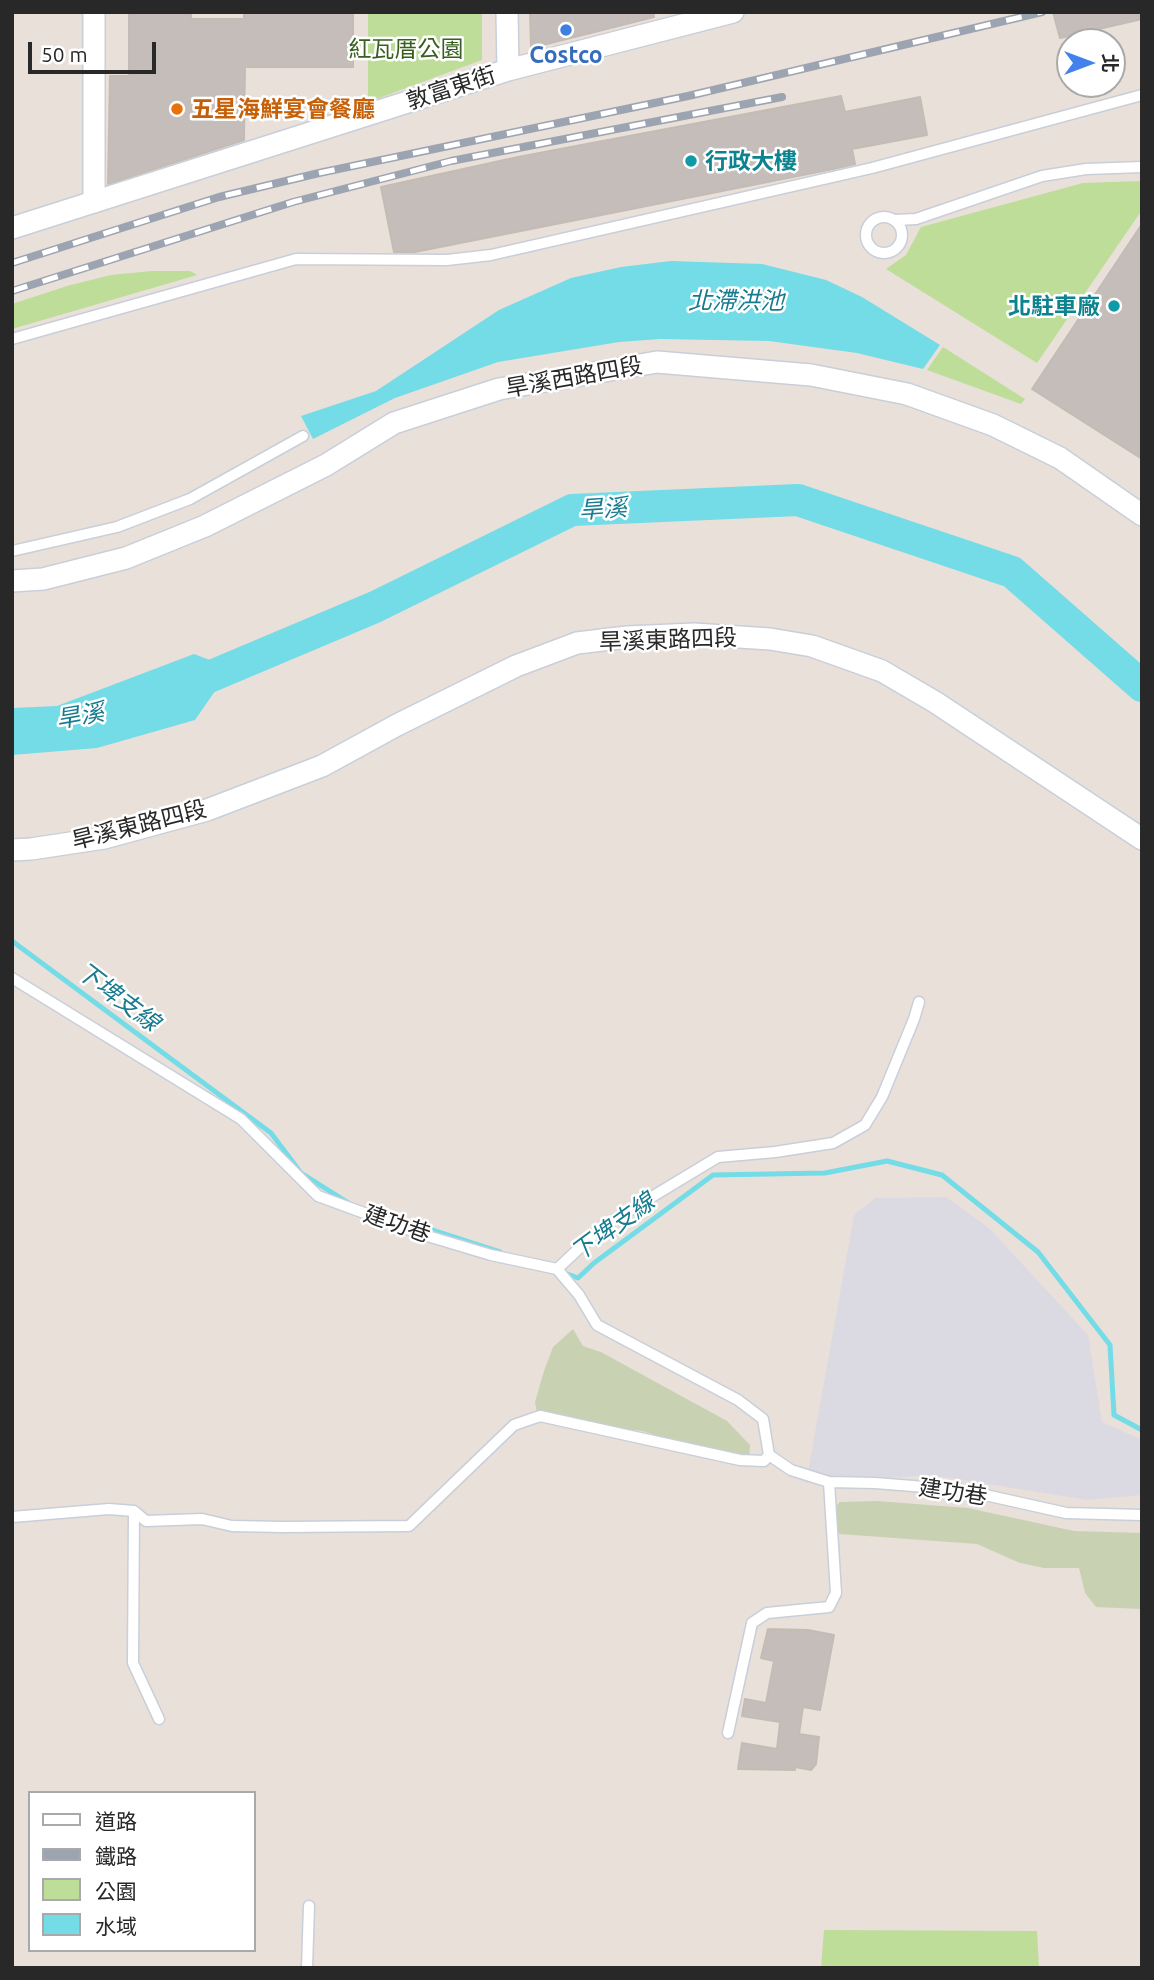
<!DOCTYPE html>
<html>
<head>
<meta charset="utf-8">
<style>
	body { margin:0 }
	#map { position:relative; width:1154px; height:1980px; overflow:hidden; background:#e9e0da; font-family:Ubuntu,"Noto Sans TC",sans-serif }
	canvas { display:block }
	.frame { position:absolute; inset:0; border:14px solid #282828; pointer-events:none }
	.legend { position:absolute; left:28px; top:1791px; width:228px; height:161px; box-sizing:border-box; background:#fff; border:2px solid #a9a9a9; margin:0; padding:9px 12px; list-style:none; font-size:21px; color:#282828 }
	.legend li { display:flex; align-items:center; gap:14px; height:35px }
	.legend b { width:35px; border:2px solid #a9a9a9 }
	.north { position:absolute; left:1056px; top:28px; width:70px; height:70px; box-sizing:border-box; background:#fff; border:2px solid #a9a9a9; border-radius:50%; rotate:90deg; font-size:19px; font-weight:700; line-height:28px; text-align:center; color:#282828 }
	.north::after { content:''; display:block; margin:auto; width:24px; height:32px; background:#4382ed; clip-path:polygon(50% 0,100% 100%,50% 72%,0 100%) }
	.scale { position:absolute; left:28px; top:42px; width:128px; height:32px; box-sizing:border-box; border:4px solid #282828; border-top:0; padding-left:9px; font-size:21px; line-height:24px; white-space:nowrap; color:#282828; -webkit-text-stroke:5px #fff; paint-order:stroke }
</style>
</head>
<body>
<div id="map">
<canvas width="1154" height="1980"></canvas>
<div class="frame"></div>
<ul class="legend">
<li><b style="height:9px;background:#fff"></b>道路</li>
<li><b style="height:9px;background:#9da4b1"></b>鐵路</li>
<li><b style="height:19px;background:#bddd99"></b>公園</li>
<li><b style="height:19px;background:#73dce6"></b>水域</li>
</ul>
<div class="north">北</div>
<div class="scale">50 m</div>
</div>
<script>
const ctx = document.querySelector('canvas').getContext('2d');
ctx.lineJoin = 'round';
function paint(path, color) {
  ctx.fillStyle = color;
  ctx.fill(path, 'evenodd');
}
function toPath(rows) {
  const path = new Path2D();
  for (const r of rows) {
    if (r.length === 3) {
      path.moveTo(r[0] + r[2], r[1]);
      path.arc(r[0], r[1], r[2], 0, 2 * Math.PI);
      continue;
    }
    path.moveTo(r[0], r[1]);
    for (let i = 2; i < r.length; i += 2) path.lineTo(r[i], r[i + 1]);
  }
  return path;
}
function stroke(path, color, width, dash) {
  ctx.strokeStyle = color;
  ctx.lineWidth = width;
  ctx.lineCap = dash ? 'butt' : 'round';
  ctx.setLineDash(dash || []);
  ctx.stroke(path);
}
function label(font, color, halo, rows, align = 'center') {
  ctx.font = font + ' Ubuntu,"Noto Sans TC",sans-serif';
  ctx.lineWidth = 5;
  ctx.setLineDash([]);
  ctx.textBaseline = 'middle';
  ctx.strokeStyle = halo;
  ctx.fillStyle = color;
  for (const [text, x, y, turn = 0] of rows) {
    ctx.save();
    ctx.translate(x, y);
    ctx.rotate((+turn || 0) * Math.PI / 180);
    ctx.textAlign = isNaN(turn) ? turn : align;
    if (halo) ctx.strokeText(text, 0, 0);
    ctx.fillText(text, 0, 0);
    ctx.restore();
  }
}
const industrial = toPath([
	[946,1197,989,1228,1088,1335,1102,1422,1142,1440,1142,1495,1087,1500,932,1475,806,1483,854,1215,875,1198]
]);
const green = toPath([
	[368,12,482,12,482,60,368,102],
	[1142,181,1142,210,1037,363,886,269,906,255,921,227,1083,183],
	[152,271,190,271,197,275,12,329,12,304,67,286,111,275],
	[943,347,1025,399,1021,404,927,370],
	[824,1930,1037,1931,1039,1968,821,1968]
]);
const cemetery = toPath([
	[573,1329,583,1346,601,1352,727,1421,750,1445,749,1458,707,1451,642,1431,538,1419,535,1402,544,1371,553,1347],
	[877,1501,968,1508,1074,1531,1142,1533,1142,1609,1096,1607,1085,1593,1079,1568,1044,1568,1020,1563,977,1544,840,1534,833,1529,832,1510,840,1502]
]);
const water = toPath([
	[671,261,762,264,826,280,862,297,940,345,923,369,857,353,769,341,660,339,619,342,498,362,395,398,313,439,301,416,376,391,499,310,571,278,621,267],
	[194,654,231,668,195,720,97,748,12,755,12,708,57,706]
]);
const stream = toPath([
	[12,941,271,1133,301,1173,347,1202],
	[382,1214,500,1252],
	[562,1272,578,1278,594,1263,713,1175,825,1173,887,1161,942,1175,1038,1252,1110,1345,1114,1415,1142,1430]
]);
const river = toPath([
	[190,685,375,607,572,510,798,500,1012,572,1142,686]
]);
const building = toPath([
	[129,12,191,12,191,19,244,19,244,13,353,12,353,67,245,67,244,140,108,184,110,76,129,76,129,12],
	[530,12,653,12,654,17,531,48,530,12],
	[1053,12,1142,12,1142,19,1060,38,1053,12],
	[841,96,845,112,920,97,927,135,852,149,855,164,833,169,415,252,394,252,381,187,518,157,841,96],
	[1142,224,1142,459,1032,389,1142,224],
	[768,1629,808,1630,834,1635,820,1710,803,1707,799,1734,819,1737,816,1764,811,1770,795,1767,795,1770,738,1769,742,1743,777,1749,780,1722,742,1716,745,1699,766,1703,774,1661,761,1658,768,1629]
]);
const lane = toPath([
	[884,235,18],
	[895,220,916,219,1042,176,1086,169,1142,167],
	[12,339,296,259,447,260,491,255,872,168,1142,95],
	[12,551,117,527,190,499,303,436],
	[12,978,241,1119,318,1196,421,1234,491,1255,557,1269,579,1295,597,1325,738,1400,763,1419,769,1455,791,1470,829,1482,875,1483,963,1490,1066,1513,1142,1515],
	[557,1269,602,1227,718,1157,775,1152,833,1143,865,1125,882,1097,914,1019,919,1002],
	[134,1511,133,1663,159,1719],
	[12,1517,109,1509,134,1511,146,1521,202,1519,232,1526,282,1527,409,1526,514,1425,540,1416,740,1460,764,1461,769,1455],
	[728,1733,752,1623,767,1613,829,1607,836,1593,829,1482],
	[307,1968,309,1906]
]);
const street = toPath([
	[507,12,508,70],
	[94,202,94,12],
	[12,228,508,70,733,12],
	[12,581,43,579,126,558,205,526,326,465,394,423,499,389,657,362,811,375,907,394,993,425,1060,458,1142,515],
	[12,850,31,849,104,838,207,810,322,766,397,725,516,666,577,643,627,637,694,634,770,639,812,646,882,671,935,702,1142,839]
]);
const rail = toPath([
	[12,263,219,197,319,173,688,96,1042,12],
	[12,291,293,202,451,161,782,97]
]);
const markers = [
	[566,30,7,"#3f7fe0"],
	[177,109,7,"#e8710a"],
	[691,161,7,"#0f9aa8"],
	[1114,306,7,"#0f9aa8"]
];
const parkNames = [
	["紅瓦厝公園",406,49]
];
const shopNames = [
	["Costco",566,55]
];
const streetNames = [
	["敦富東街",451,88,-18],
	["旱溪西路四段",574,377,-10],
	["旱溪東路四段",668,640,-2],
	["旱溪東路四段",139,825,-14],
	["建功巷",397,1224,19],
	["建功巷",953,1492,8]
];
const foodNames = [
	["五星海鮮宴會餐廳",191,109]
];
const cultureNames = [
	["行政大樓",705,161],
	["北駐車廠",1100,306,"right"]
];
const waterNames = [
	["北滯洪池",736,301],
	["旱溪",603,509,-4],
	["旱溪",80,716,-10],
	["下埤支線",118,997,37],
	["下埤支線",613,1227,-36]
];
paint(industrial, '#dbdae2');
paint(green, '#bddd99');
paint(cemetery, '#c8d2b2');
paint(water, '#73dce6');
stroke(stream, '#73dce6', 5);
stroke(river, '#73dce6', 32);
paint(building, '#c5bdba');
stroke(building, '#c4bcb4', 2);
stroke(lane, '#c8cfd9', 13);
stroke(street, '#c8cfd9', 24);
stroke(lane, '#fff', 10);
stroke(street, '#fff', 21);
stroke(rail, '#9da4b1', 8);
stroke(rail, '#fff', 5, [16]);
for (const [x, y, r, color] of markers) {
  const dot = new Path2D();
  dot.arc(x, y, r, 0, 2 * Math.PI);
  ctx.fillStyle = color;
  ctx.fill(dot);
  stroke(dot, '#fff', 2.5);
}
label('23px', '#375f1e', '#fff', parkNames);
label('bold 23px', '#366cbe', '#fff', shopNames);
label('23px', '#282828', '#fff', streetNames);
label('bold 23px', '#c56008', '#fff', foodNames, 'left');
label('bold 23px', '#0d838f', '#fff', cultureNames, 'left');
label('italic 24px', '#167b8e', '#fff', waterNames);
</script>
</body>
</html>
